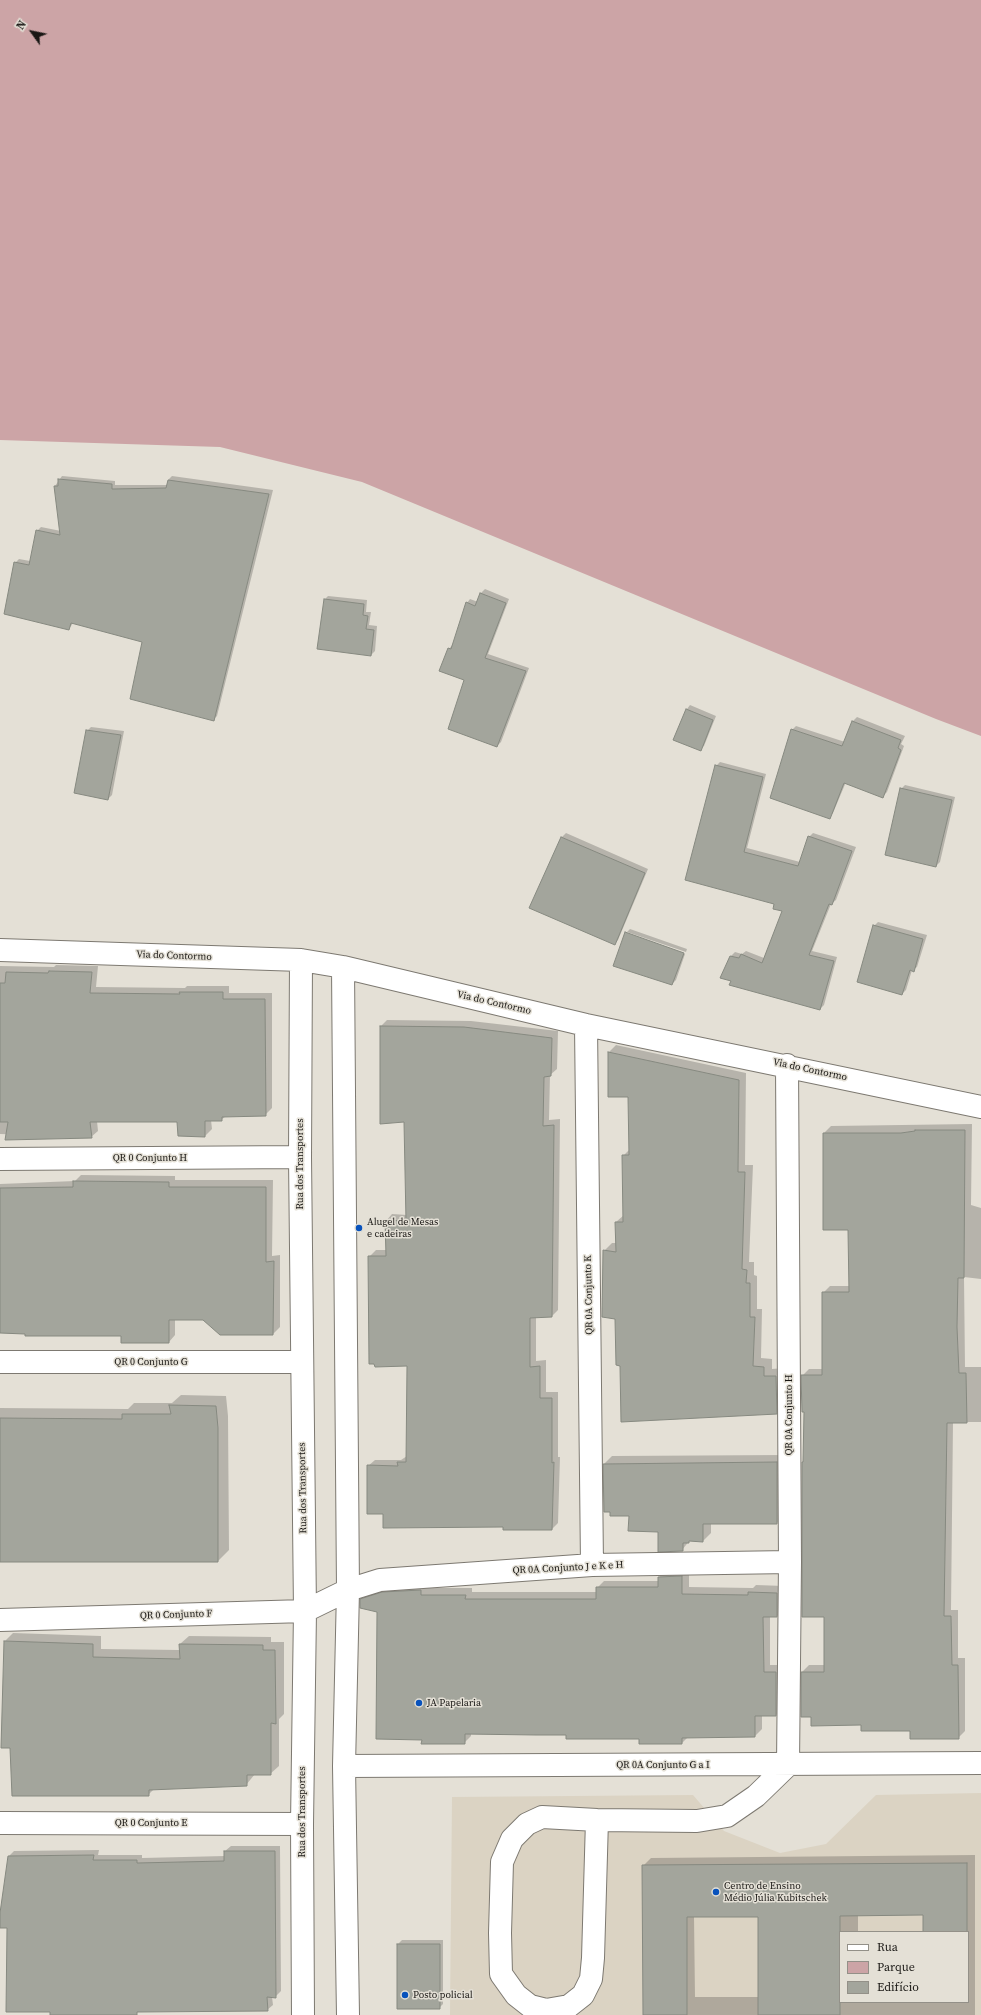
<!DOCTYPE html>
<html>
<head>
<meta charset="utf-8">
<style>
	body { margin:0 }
	#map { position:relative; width:981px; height:2015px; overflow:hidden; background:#e4e0d6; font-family:"Source Serif 4",serif }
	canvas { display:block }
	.legend { position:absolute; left:839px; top:1931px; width:130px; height:72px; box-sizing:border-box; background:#e4e0d6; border:1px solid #939088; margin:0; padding:5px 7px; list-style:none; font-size:12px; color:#191714 }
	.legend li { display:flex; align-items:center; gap:8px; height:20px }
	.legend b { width:20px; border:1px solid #939088 }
	.north { position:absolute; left:12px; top:12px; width:40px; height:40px; -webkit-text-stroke:3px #e4e0d6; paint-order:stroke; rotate:303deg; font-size:11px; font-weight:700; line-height:16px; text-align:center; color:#191714 }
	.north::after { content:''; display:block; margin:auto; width:14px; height:18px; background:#191714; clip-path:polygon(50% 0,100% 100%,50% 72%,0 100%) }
</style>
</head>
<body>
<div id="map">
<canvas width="981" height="2015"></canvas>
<ul class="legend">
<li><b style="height:5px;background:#fff"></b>Rua</li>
<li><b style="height:11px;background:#cca4a6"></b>Parque</li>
<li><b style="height:11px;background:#a3a59c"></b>Edifício</li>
</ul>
<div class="north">N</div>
</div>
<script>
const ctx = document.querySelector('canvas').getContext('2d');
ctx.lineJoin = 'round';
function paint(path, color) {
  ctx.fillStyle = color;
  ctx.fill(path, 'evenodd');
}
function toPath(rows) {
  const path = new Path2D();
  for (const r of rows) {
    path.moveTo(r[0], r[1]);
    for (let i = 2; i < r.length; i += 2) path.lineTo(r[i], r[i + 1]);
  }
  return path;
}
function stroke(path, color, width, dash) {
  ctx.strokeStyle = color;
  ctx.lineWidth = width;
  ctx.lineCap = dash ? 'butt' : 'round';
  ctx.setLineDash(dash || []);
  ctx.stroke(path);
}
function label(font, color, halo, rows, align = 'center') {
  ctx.font = font + ' "Source Serif 4",serif';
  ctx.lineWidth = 3;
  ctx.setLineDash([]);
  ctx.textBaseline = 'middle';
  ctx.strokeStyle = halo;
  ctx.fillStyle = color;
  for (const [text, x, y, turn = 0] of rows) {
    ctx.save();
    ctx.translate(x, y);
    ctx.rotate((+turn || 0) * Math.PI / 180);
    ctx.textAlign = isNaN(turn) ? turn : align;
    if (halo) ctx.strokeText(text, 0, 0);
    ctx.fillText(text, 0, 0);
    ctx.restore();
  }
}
const built = toPath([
	[981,1793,981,2015,450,2015,452,1797,693,1795,724,1831,780,1853,826,1844,876,1795],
	[840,1932,968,1932,968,2002,840,2002]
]);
const green = toPath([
	[0,0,981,0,981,736,936,719,362,482,220,447,0,440]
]);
const shadow = toPath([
	[62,476,115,481,115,485,168,485,168,480,172,476,273,490,217,716,213,720,143,641,73,623,69,629,15,563,19,559,30,561,37,531,41,527,61,531,55,486],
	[485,589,509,599,488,654,529,668,501,742,497,746,449,649,453,644,467,603,470,599,478,602,481,593],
	[328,596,367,600,366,612,371,612,369,625,377,626,375,651,371,655,325,599],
	[690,705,716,716,704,746,700,749,687,709],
	[857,717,905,736,901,744,904,746,887,792,883,796,846,782,833,813,829,817,792,730,796,726,845,742,853,721],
	[91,727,124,731,112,795,108,799,87,731],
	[720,762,766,774,747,848,800,862,809,837,813,833,856,847,836,900,831,904,812,951,837,957,824,1005,820,1009,732,981,731,956,735,952,742,954,746,951,764,958,783,910,775,903,686,879,716,766],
	[905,785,955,797,940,862,936,866,901,789],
	[566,833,648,869,618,940,614,944,530,907,562,837],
	[878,922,927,935,917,967,912,970,906,990,902,994,874,926],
	[630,929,687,949,686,952,627,932],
	[627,932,627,934,685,954,676,980,672,984,614,965],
	[56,965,98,966,96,987,185,988,187,986,229,986,229,993,272,993,272,1108,265,1115,226,1116,221,1120,211,1120,212,1129,205,1136,178,1121,97,1121,98,1131,91,1137,0,1134,0,966,54,967],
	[387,1020,471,1021,558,1031,557,1069,550,1075,549,1120,560,1119,558,1310,552,1316,536,1317,536,1361,546,1360,546,1392,558,1392,558,1457,560,1457,558,1523,552,1529,384,1513,368,1466,375,1460,401,1460,407,1456,408,1365,369,1257,376,1250,387,1250,386,1221,392,1214,407,1215,405,1121,381,1026],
	[616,1045,746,1073,745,1165,753,1165,749,1262,754,1262,754,1275,757,1276,757,1309,762,1309,761,1358,772,1359,772,1369,784,1368,784,1405,776,1413,621,1365,616,1318,604,1251,612,1243,617,1243,616,1222,624,1215,623,1156,630,1149,629,1096,609,1052],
	[972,1124,971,1205,981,1208,981,1279,964,1277,965,1367,981,1367,981,1422,953,1422,951,1610,958,1610,958,1658,965,1658,965,1731,958,1738,802,1716,802,1672,809,1665,825,1665,825,1616,804,1461,805,1411,802,1376,809,1369,823,1369,823,1293,830,1286,850,1286,849,1229,824,1133,831,1126],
	[81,1175,175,1176,175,1180,273,1180,272,1256,280,1255,280,1327,273,1334,203,1319,175,1319,175,1335,169,1342,122,1335,0,1333,0,1184,75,1181],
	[181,1395,226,1396,228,1416,229,1550,218,1561,0,1561,0,1408,128,1409,134,1403,172,1403],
	[784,1455,785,1515,777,1523,711,1523,711,1533,703,1541,690,1540,682,1550,659,1531,630,1515,604,1464,612,1456],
	[689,1569,689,1587,753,1588,756,1585,784,1586,784,1609,777,1616,770,1616,770,1665,783,1665,783,1708,776,1715,762,1715,762,1729,755,1736,688,1737,682,1743,640,1738,566,1734,471,1733,471,1736,464,1743,423,1739,378,1611,361,1600,369,1592,428,1583,428,1588,472,1588,472,1592,597,1592,597,1588,604,1581,659,1581,659,1577,666,1570],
	[13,1633,101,1636,101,1649,180,1650,180,1644,189,1636,271,1637,271,1642,284,1642,284,1714,279,1719,279,1766,270,1774,255,1774,246,1785,155,1788,148,1795,5,1641],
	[231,1846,280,1846,281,1991,275,1997,272,1997,273,2005,267,2010,8,1927,0,1927,9,1856,14,1851,99,1850,98,1855,142,1855,142,1858,225,1856,225,1851],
	[975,1855,975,2015,644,2015,643,1866,651,1858],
	[924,1914,924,1932,968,1932,968,2002,840,2002,840,1932,858,1932,858,1915],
	[694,1916,759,1916,759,1997,695,1997],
	[402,1940,443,1940,443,2004,439,2008,398,1944]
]);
const building = toPath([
	[58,479,112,484,112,489,166,488,168,480,269,494,214,721,130,699,142,642,71,623,69,630,4,614,14,562,29,565,36,530,60,535,54,486,58,486,58,479],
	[480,593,506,603,485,658,526,671,497,747,448,729,464,680,439,671,448,648,451,649,466,602,475,606,480,593],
	[324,599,364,604,363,615,368,616,366,629,374,630,371,656,317,649,324,599],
	[686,709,713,720,701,751,673,740,686,709],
	[852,721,901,740,898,748,901,750,883,798,844,783,830,819,770,798,791,729,842,746,852,721],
	[86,730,121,735,108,800,74,793,86,730],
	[715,765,763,777,744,852,798,866,808,836,852,851,832,905,829,904,809,955,834,961,820,1010,729,985,731,981,720,978,730,956,739,958,741,954,762,963,782,911,773,909,774,904,685,880,715,765],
	[900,788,952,800,936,867,885,855,900,788],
	[561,837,645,873,615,945,529,908,561,837],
	[873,925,923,939,914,972,910,970,902,995,857,982,873,925],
	[625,932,684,953,672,985,613,966,625,932],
	[49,971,92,972,90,993,180,994,179,992,223,992,223,999,265,999,266,1116,222,1117,222,1121,205,1121,205,1137,178,1136,177,1122,90,1122,92,1138,5,1140,8,1122,0,1122,0,983,5,983,6,972,48,973,49,971],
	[380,1026,464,1027,552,1038,551,1076,544,1077,543,1126,554,1125,552,1317,530,1318,530,1367,540,1366,540,1398,552,1398,552,1463,554,1462,552,1530,503,1530,503,1527,383,1528,383,1514,367,1514,367,1465,398,1466,397,1462,406,1462,407,1366,375,1367,374,1364,369,1364,368,1256,386,1256,385,1220,406,1221,404,1122,380,1124,380,1026],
	[608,1052,739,1080,738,1172,745,1172,742,1269,747,1270,746,1283,750,1283,750,1317,755,1317,753,1366,764,1367,764,1376,776,1376,777,1414,621,1422,620,1366,616,1365,615,1319,602,1317,603,1250,616,1252,615,1222,623,1222,622,1155,629,1155,628,1097,608,1097,608,1052],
	[915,1130,965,1130,964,1278,958,1278,957,1327,959,1373,966,1373,967,1423,947,1423,944,1616,951,1616,952,1665,958,1665,959,1739,910,1739,910,1731,861,1731,861,1725,811,1726,811,1717,801,1717,801,1672,824,1672,824,1617,802,1617,802,1462,803,1462,804,1412,802,1412,801,1375,822,1375,822,1292,849,1292,848,1230,823,1230,823,1133,901,1133,915,1131,915,1130],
	[73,1181,169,1182,169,1187,266,1187,266,1262,274,1261,273,1335,220,1335,203,1320,169,1320,169,1343,121,1343,121,1336,25,1336,25,1334,0,1333,0,1188,73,1187,73,1181],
	[169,1405,216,1406,218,1428,218,1562,0,1562,0,1418,122,1419,122,1414,171,1414,169,1405],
	[777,1462,777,1524,703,1524,703,1542,689,1541,689,1543,683,1543,683,1551,658,1552,658,1532,628,1531,629,1516,610,1516,610,1512,604,1512,603,1464,777,1462],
	[682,1576,682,1594,748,1595,748,1592,777,1593,777,1617,763,1617,764,1672,776,1672,776,1716,755,1716,755,1737,682,1738,682,1744,639,1744,639,1739,566,1739,566,1735,536,1735,465,1734,465,1744,421,1744,422,1740,376,1739,377,1612,360,1608,360,1599,382,1592,421,1590,421,1595,466,1595,465,1599,596,1599,596,1587,658,1587,658,1577,682,1576],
	[4,1641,93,1644,93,1657,180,1659,179,1644,263,1645,263,1650,275,1650,276,1724,271,1723,271,1775,247,1775,247,1786,149,1790,149,1796,12,1796,10,1748,1,1748,4,1641],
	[224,1851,275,1851,276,1998,267,1997,268,2011,137,2012,137,2015,50,2015,50,2012,6,2012,7,1928,0,1928,0,1913,8,1856,94,1855,93,1860,137,1860,137,1863,224,1861,224,1851],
	[967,1863,967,1932,923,1932,923,1915,840,1916,840,2015,758,2015,758,1917,687,1917,687,2015,643,2015,642,1865,967,1863],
	[397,1944,440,1944,440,2009,397,2009,397,1944]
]);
const minor = toPath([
	[0,950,301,960,343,967,586,1025,981,1107],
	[301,960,300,1157,305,1611,302,1824,303,2015],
	[343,967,348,1590,344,1766,348,2015],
	[586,1025,592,1565],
	[0,1159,300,1157],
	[0,1362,302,1362],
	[0,1620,305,1611,348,1590,380,1580,592,1565,790,1562],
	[344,1766,981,1763],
	[597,1820,593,1958,591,1979,583,1995,569,2006,546,2010,530,2006,516,1995,501,1974,500,1933,502,1862,512,1839,527,1824,542,1817,597,1820,697,1821,727,1816,756,1796,788,1765,790,1562,787,1065],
	[0,1823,302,1824]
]);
const markers = [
	[359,1228,4,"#0852bc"],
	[419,1703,4,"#0852bc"],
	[716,1892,4,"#0852bc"],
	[405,1995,4,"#0852bc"]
];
const streetNames = [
	["Via do Contormo",174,956,2],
	["Via do Contormo",494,1003,13],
	["Via do Contormo",810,1070,12],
	["QR 0 Conjunto H",150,1158],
	["Rua dos Transportes",300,1164,-90],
	["QR 0A Conjunto K",589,1295,-91],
	["QR 0 Conjunto G",151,1362],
	["QR 0A Conjunto H",789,1415,-90],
	["Rua dos Transportes",303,1488,-91],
	["QR 0A Conjunto J e K e H",568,1568,-3],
	["QR 0 Conjunto F",176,1615,-2],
	["QR 0A Conjunto G a I",663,1765],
	["Rua dos Transportes",302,1812,-90],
	["QR 0 Conjunto E",151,1823]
];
const poiNames = [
	["Alugel de Mesas",367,1222],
	["e cadeiras",367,1234],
	["JA Papelaria",427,1703],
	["Centro de Ensino",724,1886],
	["Médio Júlia Kubitschek",724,1898],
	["Posto policial",413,1995]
];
paint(built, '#dbd3c3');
paint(green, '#cca4a6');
paint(shadow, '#0003');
paint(building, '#a3a59c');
stroke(building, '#868980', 1);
stroke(minor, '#7d7971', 24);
stroke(minor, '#fff', 22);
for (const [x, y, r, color] of markers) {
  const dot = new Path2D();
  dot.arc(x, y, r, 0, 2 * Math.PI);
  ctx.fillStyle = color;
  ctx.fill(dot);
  stroke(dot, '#e4e0d6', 1.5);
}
label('10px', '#191714', '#e4e0d6', streetNames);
label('10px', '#191714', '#e4e0d6', poiNames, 'left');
</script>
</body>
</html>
